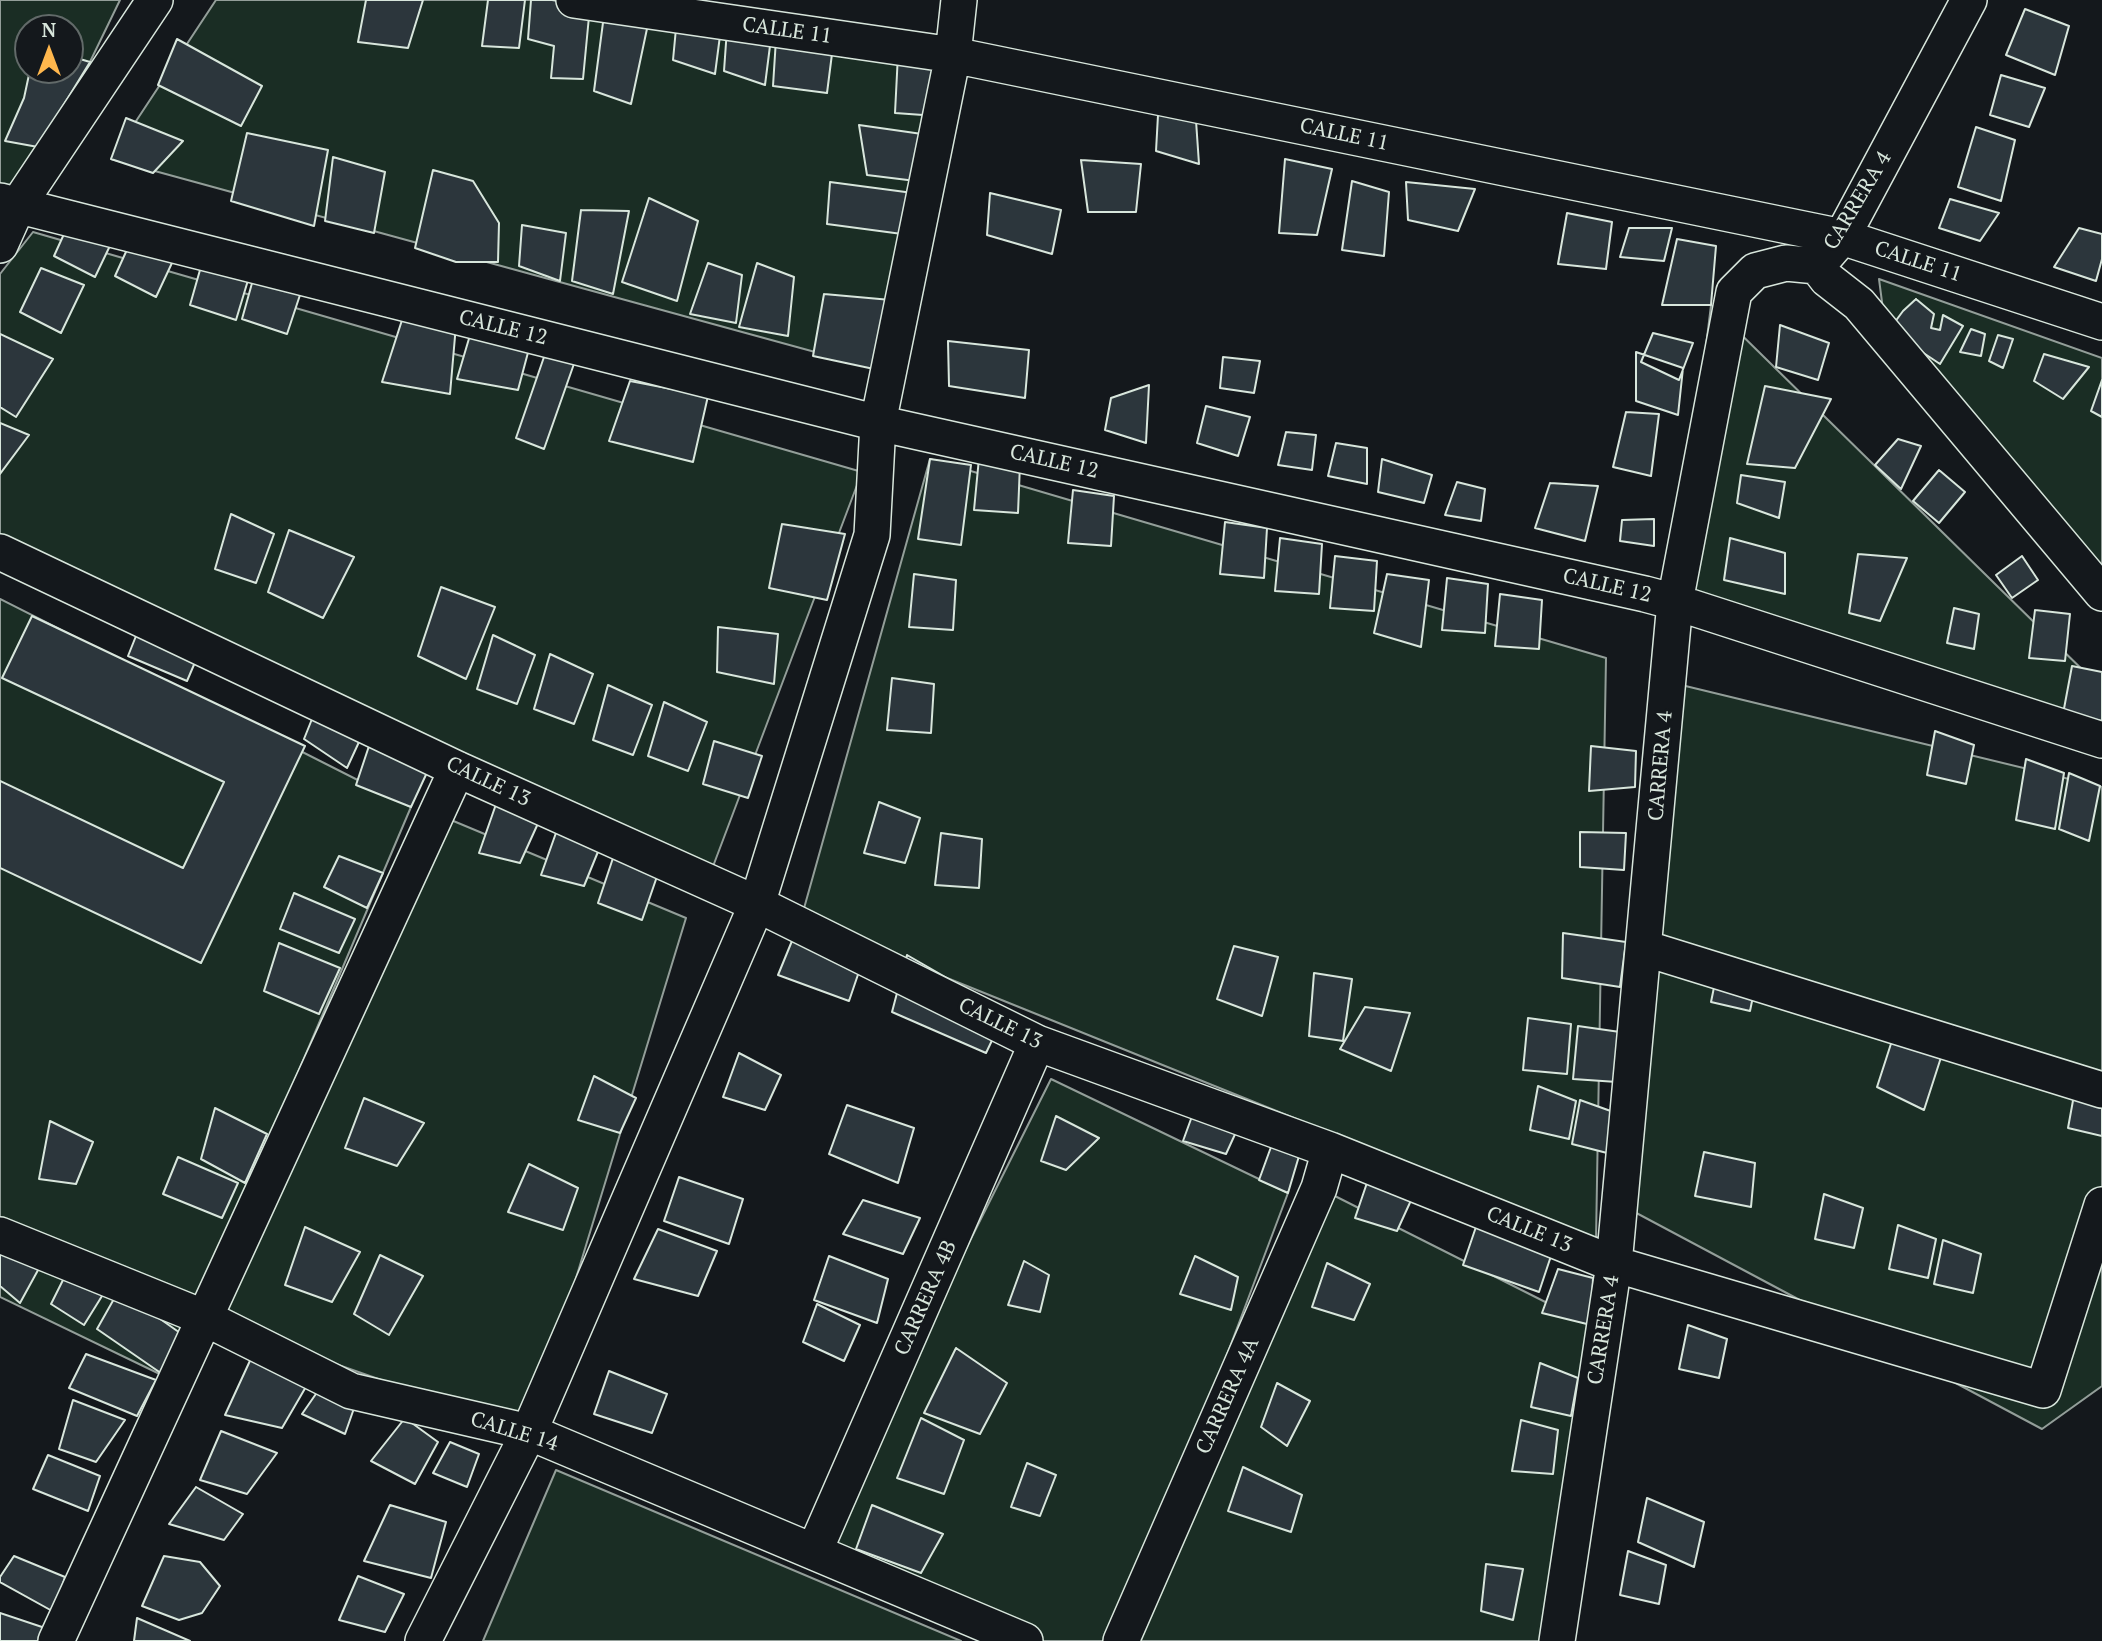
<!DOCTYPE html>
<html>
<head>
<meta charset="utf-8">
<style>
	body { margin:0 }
	#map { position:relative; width:2102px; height:1641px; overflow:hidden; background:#14181c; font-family:"PT Serif",serif }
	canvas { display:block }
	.north { position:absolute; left:14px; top:14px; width:70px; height:70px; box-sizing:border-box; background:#14181c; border:2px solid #626a69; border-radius:50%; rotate:0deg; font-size:19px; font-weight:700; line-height:28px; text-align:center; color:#d8e6dc }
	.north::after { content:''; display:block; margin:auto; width:24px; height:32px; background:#ffb74d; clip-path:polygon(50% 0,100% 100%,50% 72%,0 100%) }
</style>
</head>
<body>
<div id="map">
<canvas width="2102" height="1641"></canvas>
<div class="north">N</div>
</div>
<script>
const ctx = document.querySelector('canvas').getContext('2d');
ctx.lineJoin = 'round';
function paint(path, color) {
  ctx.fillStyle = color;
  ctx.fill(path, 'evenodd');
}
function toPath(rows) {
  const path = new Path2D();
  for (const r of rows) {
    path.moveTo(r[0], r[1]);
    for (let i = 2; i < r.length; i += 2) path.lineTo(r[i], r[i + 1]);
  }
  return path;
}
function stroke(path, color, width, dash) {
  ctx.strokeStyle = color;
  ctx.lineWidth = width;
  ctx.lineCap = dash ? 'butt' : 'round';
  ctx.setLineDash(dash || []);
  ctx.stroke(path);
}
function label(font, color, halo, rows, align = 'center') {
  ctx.font = font + ' "PT Serif",serif';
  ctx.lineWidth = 5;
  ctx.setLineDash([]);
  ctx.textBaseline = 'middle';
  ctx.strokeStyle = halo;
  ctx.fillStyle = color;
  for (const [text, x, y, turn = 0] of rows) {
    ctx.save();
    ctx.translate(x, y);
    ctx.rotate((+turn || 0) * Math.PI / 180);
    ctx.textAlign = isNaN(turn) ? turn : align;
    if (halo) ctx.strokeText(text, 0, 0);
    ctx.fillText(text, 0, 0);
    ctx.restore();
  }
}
const green = toPath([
	[0,0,120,0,5,237,0,236,0,0],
	[28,28,70,28,70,70,28,70,28,28],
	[216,0,542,0,942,62,888,372,111,159,216,0],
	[33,232,862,472,709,877,0,551,0,274,33,232],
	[1879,279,2102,358,2102,589,1889,356,1879,279],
	[1711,305,2102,689,2102,750,1675,602,1711,305],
	[930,459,1606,658,1596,1240,801,919,930,459],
	[0,599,411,807,168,1378,0,1297,0,599],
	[1669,682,2102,787,2102,1386,2042,1429,1627,1208,1669,682],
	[451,820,686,918,529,1432,205,1318,451,820],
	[1051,1079,1288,1193,1119,1641,1023,1641,814,1552,1051,1079],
	[1319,1188,1591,1325,1552,1641,1121,1641,1319,1188],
	[556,1470,961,1641,483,1641,556,1470]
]);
const building = toPath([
	[366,0,423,0,408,48,358,42,366,0],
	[488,0,525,0,519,48,482,46,488,0],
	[531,0,552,0,590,6,583,79,551,78,554,46,528,39,531,0],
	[2025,9,2069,26,2055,75,2006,55,2025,9],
	[604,15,648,24,631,104,594,91,604,15],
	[677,18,721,28,715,74,673,60,677,18],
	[727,29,771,38,765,85,724,71,727,29],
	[177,39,262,86,241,126,158,85,177,39],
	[776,39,833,46,827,93,773,86,776,39],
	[898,54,942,62,937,116,895,113,898,54],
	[70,56,90,62,38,147,5,141,24,98,30,70,70,70,70,56],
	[2001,75,2045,88,2029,127,1990,115,2001,75],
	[1159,97,1195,106,1199,164,1156,151,1159,97],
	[126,118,183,141,153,173,111,159,126,118],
	[859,125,929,135,924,182,867,175,859,125],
	[1976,127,2015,140,2001,201,1958,187,1976,127],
	[247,133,328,150,314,226,231,201,247,133],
	[333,157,385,172,374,233,325,221,333,157],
	[1285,159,1332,169,1317,235,1279,233,1285,159],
	[1081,160,1141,164,1136,212,1088,212,1081,160],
	[433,170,473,181,499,223,498,262,456,262,415,248,433,170],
	[1352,181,1389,192,1384,256,1342,250,1352,181],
	[830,182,913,193,902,234,827,224,830,182],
	[1406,182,1475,189,1458,231,1408,220,1406,182],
	[990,193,1061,210,1052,254,987,235,990,193],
	[649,198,698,221,677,301,622,282,649,198],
	[1950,199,1999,213,1980,241,1939,228,1950,199],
	[581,210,629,211,613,294,572,281,581,210],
	[74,212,118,229,95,277,54,256,74,212],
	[1567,213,1612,222,1606,269,1558,264,1567,213],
	[522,225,566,233,560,281,519,266,522,225],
	[1629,228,1672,228,1664,261,1620,257,1629,228],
	[2079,228,2102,234,2102,259,2096,281,2054,267,2079,228],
	[135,232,179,248,156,297,115,276,135,232],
	[1677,239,1716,246,1711,305,1662,305,1677,239],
	[202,263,249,277,236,320,190,305,202,263],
	[708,263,742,275,736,323,690,314,708,263],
	[757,263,794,277,788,336,739,327,757,263],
	[41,268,84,285,61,333,20,312,41,268],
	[254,276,301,292,287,334,242,319,254,276],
	[824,294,902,301,888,372,813,356,824,294],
	[1916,299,1934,314,1931,328,1940,330,1943,315,1963,326,1940,364,1889,330,1903,311,1916,299],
	[403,317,456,325,450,394,382,382,403,317],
	[473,325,530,345,518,390,457,379,473,325],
	[1780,325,1829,343,1818,380,1776,367,1780,325],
	[1971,329,1985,334,1981,356,1960,352,1971,329],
	[1653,333,1693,343,1679,380,1641,362,1653,333],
	[0,334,53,359,16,417,0,407,0,334],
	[1998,335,2013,339,2003,368,1989,361,1998,335],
	[948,341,1029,350,1025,398,949,386,948,341],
	[1636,352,1683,368,1678,415,1636,401,1636,352],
	[2044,354,2089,367,2063,399,2034,381,2044,354],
	[544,357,575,361,544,449,516,438,544,357],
	[1223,357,1260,361,1254,393,1220,388,1223,357],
	[2102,380,2102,417,2091,411,2102,380],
	[630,381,708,396,693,462,609,441,630,381],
	[1149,385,1146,443,1105,430,1111,398,1149,385],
	[1765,386,1831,399,1795,468,1747,464,1765,386],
	[1206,406,1250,417,1238,456,1197,443,1206,406],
	[1626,412,1659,414,1651,476,1613,467,1626,412],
	[0,423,29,435,0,474,0,423],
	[1286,432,1316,435,1312,470,1278,465,1286,432],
	[1898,439,1921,446,1901,489,1875,465,1898,439],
	[1336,443,1367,448,1367,484,1328,476,1336,443],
	[979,458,1020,464,1018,513,974,510,979,458],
	[930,459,971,465,961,545,918,539,930,459],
	[1382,459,1432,475,1424,503,1378,492,1382,459],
	[1939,470,1965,492,1939,523,1913,501,1939,470],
	[1741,475,1785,482,1779,518,1737,503,1741,475],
	[1457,482,1485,489,1481,521,1445,515,1457,482],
	[1550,483,1598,486,1585,541,1535,528,1550,483],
	[1073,490,1114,496,1111,546,1068,543,1073,490],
	[231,514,274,534,256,583,215,569,231,514],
	[1654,519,1654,546,1620,541,1622,520,1654,519],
	[1225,522,1267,528,1264,578,1220,574,1225,522],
	[782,524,845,534,827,600,769,588,782,524],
	[289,530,354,557,323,618,268,592,289,530],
	[1280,538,1322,544,1319,594,1275,591,1280,538],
	[1730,538,1785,553,1785,594,1724,580,1730,538],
	[1858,554,1907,558,1880,621,1849,613,1858,554],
	[1335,556,1377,561,1374,611,1330,608,1335,556],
	[2022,556,2038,580,2012,598,1996,575,2022,556],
	[914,574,956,580,953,630,909,627,914,574],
	[1387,574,1429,580,1421,647,1374,633,1387,574],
	[1447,578,1488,584,1485,633,1442,630,1447,578],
	[441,587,495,607,466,679,418,656,441,587],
	[1500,594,1542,600,1539,649,1495,646,1500,594],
	[1954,608,1979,614,1974,649,1947,643,1954,608],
	[2035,610,2070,614,2065,661,2029,658,2035,610],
	[32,616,305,746,201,963,0,868,0,781,183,868,224,782,2,678,32,616],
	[142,621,202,646,187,681,128,656,142,621],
	[718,627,778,634,774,684,717,672,718,627],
	[493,635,535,655,517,704,477,689,493,635],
	[550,654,593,674,574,724,534,709,550,654],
	[2072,666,2102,672,2102,721,2063,714,2072,666],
	[892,678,934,684,931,733,887,730,892,678],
	[608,685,652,705,633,755,593,740,608,685],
	[664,702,707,722,688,771,648,756,664,702],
	[318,704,365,729,347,768,304,739,318,704],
	[376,725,437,751,411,807,356,785,376,725],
	[1935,731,1974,745,1966,784,1927,775,1935,731],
	[714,741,762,756,748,798,703,784,714,741],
	[1591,746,1636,751,1635,787,1589,791,1591,746],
	[2026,759,2064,773,2055,829,2016,820,2026,759],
	[2069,773,2100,786,2089,841,2059,829,2069,773],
	[502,787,545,808,520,863,479,853,502,787],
	[879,802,920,818,905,863,864,853,879,802],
	[562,816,604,837,584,886,541,875,562,816],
	[1580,832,1626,833,1624,870,1580,867,1580,832],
	[941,833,982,839,979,888,935,885,941,833],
	[620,837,663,859,642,920,598,903,620,837],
	[339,856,383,873,367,908,324,887,339,856],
	[294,893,355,919,339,953,280,929,294,893],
	[801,919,866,951,849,1001,778,975,801,919],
	[1563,933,1626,942,1620,987,1562,978,1563,933],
	[279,943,340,968,319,1014,264,991,279,943],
	[1234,946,1278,957,1262,1016,1217,999,1234,946],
	[907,955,973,993,1007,1009,986,1053,892,1012,907,955],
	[1720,958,1758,972,1750,1011,1711,1002,1720,958],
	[1314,973,1352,979,1343,1041,1309,1036,1314,973],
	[1365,1007,1410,1013,1391,1071,1340,1049,1365,1007],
	[1528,1018,1571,1024,1567,1074,1523,1070,1528,1018],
	[1898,1022,1946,1042,1924,1110,1877,1087,1898,1022],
	[1578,1026,1620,1032,1617,1082,1573,1079,1578,1026],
	[739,1053,781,1075,765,1110,723,1097,739,1053],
	[594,1076,636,1098,620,1133,578,1120,594,1076],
	[2076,1084,2102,1093,2102,1136,2068,1128,2076,1084],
	[1538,1086,1576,1101,1569,1139,1530,1130,1538,1086],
	[1199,1097,1242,1119,1226,1154,1183,1141,1199,1097],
	[364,1098,424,1123,397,1166,345,1148,364,1098],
	[1580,1100,1619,1114,1611,1154,1572,1144,1580,1100],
	[847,1105,914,1128,898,1183,829,1154,847,1105],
	[215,1108,267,1134,245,1183,201,1159,215,1108],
	[1056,1116,1099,1138,1066,1170,1041,1161,1056,1116],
	[50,1121,93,1142,76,1184,39,1179,50,1121],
	[1275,1136,1302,1146,1288,1193,1259,1180,1275,1136],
	[1704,1152,1755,1163,1751,1207,1695,1196,1704,1152],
	[178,1157,238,1183,222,1218,163,1194,178,1157],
	[529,1164,578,1188,563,1230,508,1212,529,1164],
	[1370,1174,1413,1196,1397,1231,1355,1218,1370,1174],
	[679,1177,743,1199,729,1244,664,1221,679,1177],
	[1824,1194,1863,1208,1854,1248,1815,1239,1824,1194],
	[863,1200,920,1218,903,1254,843,1234,863,1200],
	[1478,1221,1551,1256,1539,1292,1463,1265,1478,1221],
	[1898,1225,1936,1239,1928,1278,1889,1269,1898,1225],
	[305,1227,360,1252,332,1302,285,1285,305,1227],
	[658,1229,717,1251,698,1296,634,1279,658,1229],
	[0,1238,43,1261,20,1303,0,1286,0,1238],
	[1943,1240,1981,1254,1973,1293,1934,1284,1943,1240],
	[380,1255,423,1276,389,1335,354,1314,380,1255],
	[829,1256,888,1279,877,1323,814,1300,829,1256],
	[1195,1256,1238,1277,1231,1310,1180,1294,1195,1256],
	[1024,1261,1049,1275,1040,1312,1008,1305,1024,1261],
	[1327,1263,1370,1284,1354,1320,1312,1307,1327,1263],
	[1558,1269,1593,1278,1591,1325,1542,1313,1558,1269],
	[68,1270,107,1288,84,1325,51,1304,68,1270],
	[119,1290,183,1335,168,1378,97,1329,119,1290],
	[817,1304,860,1325,844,1361,803,1342,817,1304],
	[1688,1325,1727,1339,1719,1378,1679,1369,1688,1325],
	[956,1348,1007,1383,980,1434,924,1413,956,1348],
	[254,1352,314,1373,282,1428,225,1415,254,1352],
	[86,1354,156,1380,137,1416,69,1388,86,1354],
	[1540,1363,1578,1378,1571,1416,1531,1407,1540,1363],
	[609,1371,667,1394,652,1433,594,1414,609,1371],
	[327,1378,359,1394,345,1434,302,1414,327,1378],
	[1277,1383,1310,1401,1287,1446,1261,1427,1277,1383],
	[73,1400,125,1420,96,1462,59,1449,73,1400],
	[405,1418,438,1442,415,1484,371,1461,405,1418],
	[921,1418,964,1440,944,1494,897,1478,921,1418],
	[1521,1420,1558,1430,1553,1474,1512,1471,1521,1420],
	[221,1431,277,1453,247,1494,200,1480,221,1431],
	[450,1442,479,1454,467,1487,433,1473,450,1442],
	[48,1455,100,1476,88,1511,33,1489,48,1455],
	[1027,1463,1056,1475,1040,1516,1011,1507,1027,1463],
	[1243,1467,1302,1495,1291,1532,1228,1511,1243,1467],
	[196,1487,243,1514,224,1540,169,1524,196,1487],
	[1647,1498,1704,1522,1694,1567,1638,1542,1647,1498],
	[390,1505,446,1522,431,1578,364,1561,390,1505],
	[872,1505,943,1534,921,1573,856,1549,872,1505],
	[1628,1551,1666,1565,1659,1604,1620,1595,1628,1551],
	[14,1556,65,1577,54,1612,0,1582,0,1577,14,1556],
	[164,1556,200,1562,220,1586,202,1613,179,1620,142,1606,164,1556],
	[1486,1564,1523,1569,1513,1620,1481,1611,1486,1564],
	[358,1576,404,1594,385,1632,339,1620,358,1576],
	[0,1613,51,1630,44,1641,0,1641,0,1613],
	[137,1618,190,1641,134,1641,137,1618]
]);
const street = toPath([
	[574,0,953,55,1842,237,2102,322],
	[0,201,878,423,1645,594,1675,602,2102,740],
	[0,245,18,205,155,0],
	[1817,266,1827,279,1859,304,2102,593],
	[0,552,457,769,757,904,1037,1043,1330,1150,1614,1264,2043,1390,2102,1205],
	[1644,948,2102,1090],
	[0,1235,205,1318,351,1391,529,1432,1025,1641],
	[814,1552,1037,1043],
	[56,1641,457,769],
	[423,1641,529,1432,757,904,872,535,878,423,953,55,959,0],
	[1121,1641,1319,1188,1330,1150],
	[1557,1641,1614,1264,1675,602,1734,292,1755,271,1786,263,1817,266,1842,237,1969,0]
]);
const streetNames = [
	["CALLE 11",787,31,8],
	["CALLE 11",1344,135,12],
	["CARRERA 4",1858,201,-59],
	["CALLE 11",1918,262,18],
	["CALLE 12",503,328,14],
	["CALLE 12",1054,462,13],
	["CALLE 12",1607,586,13],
	["CARRERA 4",1661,766,-85],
	["CALLE 13",488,782,25],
	["CALLE 13",1000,1024,26],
	["CALLE 13",1529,1230,22],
	["CARRERA 4B",926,1298,-66],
	["CARRERA 4",1604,1330,-81],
	["CARRERA 4A",1228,1396,-66],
	["CALLE 14",514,1432,17]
];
paint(green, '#1a2d24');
stroke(green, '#939e99', 2);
paint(building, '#2c363c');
stroke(building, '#d8e6dc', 2);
stroke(street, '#d8e6dc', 38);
stroke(street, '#14181c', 35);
label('21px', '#d8e6dc', '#14181c', streetNames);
</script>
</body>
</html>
